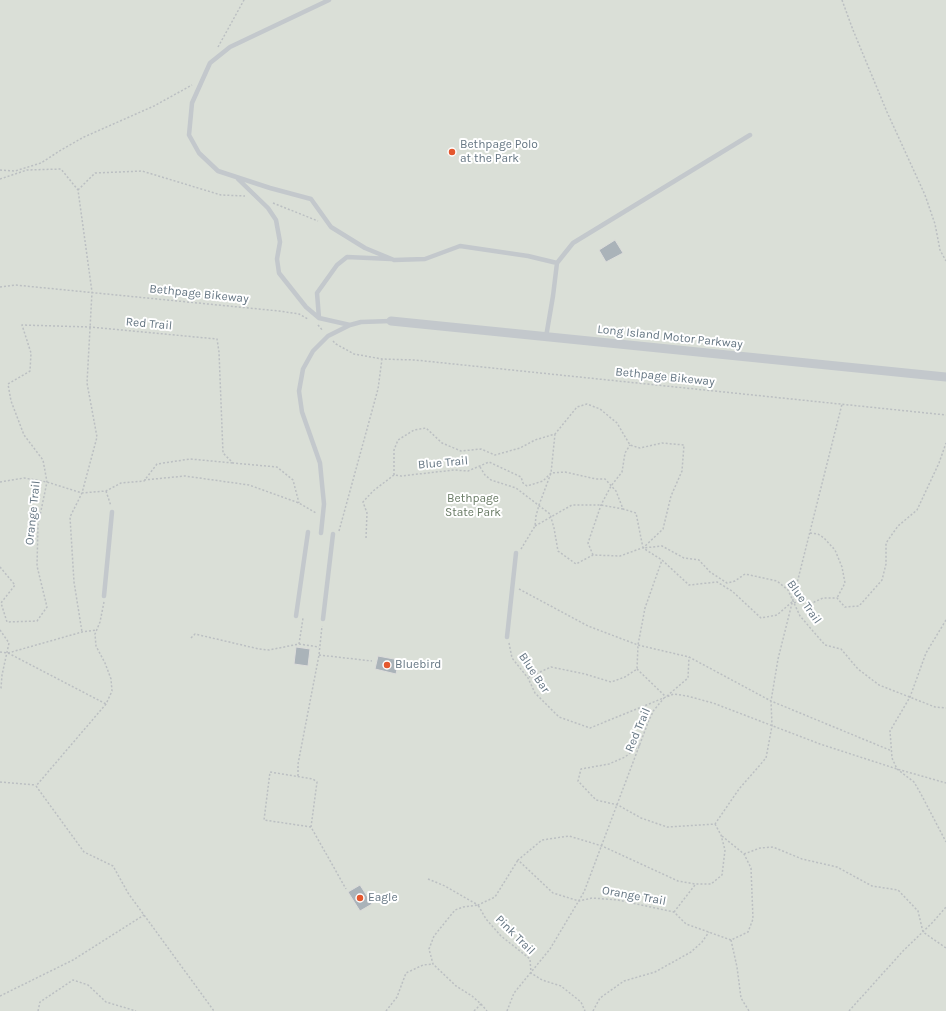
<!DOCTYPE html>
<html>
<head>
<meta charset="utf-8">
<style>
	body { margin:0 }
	canvas { display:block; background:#fafaf8 }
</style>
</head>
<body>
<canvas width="946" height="1011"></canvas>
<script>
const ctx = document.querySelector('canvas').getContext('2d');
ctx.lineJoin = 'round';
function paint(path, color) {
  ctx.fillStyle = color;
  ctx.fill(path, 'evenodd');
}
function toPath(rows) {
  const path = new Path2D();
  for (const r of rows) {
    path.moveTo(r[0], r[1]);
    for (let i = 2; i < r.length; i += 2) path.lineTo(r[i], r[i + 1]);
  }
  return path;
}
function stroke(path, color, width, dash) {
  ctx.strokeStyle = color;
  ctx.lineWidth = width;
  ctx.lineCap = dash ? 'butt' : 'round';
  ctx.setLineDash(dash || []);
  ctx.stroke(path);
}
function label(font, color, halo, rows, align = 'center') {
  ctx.font = font + ' Karla,sans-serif';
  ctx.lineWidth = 4;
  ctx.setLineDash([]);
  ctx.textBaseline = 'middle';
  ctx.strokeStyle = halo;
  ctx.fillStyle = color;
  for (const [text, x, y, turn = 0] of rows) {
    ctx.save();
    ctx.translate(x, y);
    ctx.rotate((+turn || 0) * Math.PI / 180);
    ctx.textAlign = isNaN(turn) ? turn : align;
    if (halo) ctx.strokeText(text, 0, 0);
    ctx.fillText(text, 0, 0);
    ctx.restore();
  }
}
const green = toPath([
	[0,0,946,0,946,1011,0,1011]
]);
const building = toPath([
	[615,240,623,253,606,262,599,250,615,240],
	[296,647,310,649,308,666,294,664,296,647],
	[378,656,399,660,396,674,375,669,378,656],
	[360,885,372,904,360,911,348,892,360,885]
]);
const path = toPath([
	[842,0,853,30,887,112,925,195,935,224,940,250,946,261],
	[218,47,244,0],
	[0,170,15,171,41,163,61,150,84,137,154,106,192,85],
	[0,179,27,170,61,169,78,190,92,292,87,383,97,437,82,493,70,517,74,582,82,632],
	[78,190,95,173,142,171,221,195,245,196],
	[273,203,318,221],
	[0,287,15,285,279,311,299,314,308,319],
	[318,325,323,331],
	[333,341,336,344,354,354,382,359,415,360,946,415],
	[480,467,485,475,491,480,516,488,550,514,554,528,558,551,576,564,593,555,620,556,642,548],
	[394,475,394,450,398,440,414,430,426,428,442,443,461,451,481,449,495,455,520,448,535,440,555,434,577,407,587,404,600,409,617,423,630,445,640,448,662,443,684,445,682,471,671,496,663,529,643,548,662,560,689,585,717,582,732,591,761,618,777,615,792,602,810,604,823,598,837,598,845,607,859,606,882,580,886,564,886,543,898,526,917,510,939,463,946,443],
	[144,480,185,476,249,485,299,503,316,513],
	[0,482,24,478,47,482,82,493,106,491,121,483,144,481,157,464,190,459,233,463],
	[106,491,111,506],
	[535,526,572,505,601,505,623,509],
	[339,531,378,389,382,359],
	[810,533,818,534,824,538,835,550,842,567,845,583,837,598],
	[366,538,367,513,363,502,373,491,394,475,401,476,454,470,468,471,489,462,521,477,523,483,527,486,543,481,551,473,565,472,596,479,605,479,616,491,623,509,636,513,643,548,662,546,684,558,699,560,710,572,727,583,735,581,745,574,777,581,788,590,800,616,825,645,841,649,858,669,879,685,935,707,946,708],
	[521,549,535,526,536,516,539,505,551,473,555,434],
	[593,555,588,543,601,505,611,486,622,472,625,453,630,445],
	[0,567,15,585,1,603,7,622,37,621,47,607,37,566,38,525,47,482,43,460,24,435,11,401,8,384,30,371,31,353,22,325,90,327,217,339,219,352,223,453,233,463,277,467,293,480,299,503],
	[519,589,588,626,638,645,689,657,771,701,892,751],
	[104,602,100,622,95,634,96,646,105,663,111,679,112,691,106,704,36,786,84,852,113,866,128,893,214,1011],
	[946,620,926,653,910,697,890,731,892,758,897,769,914,782,922,796,946,842],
	[0,630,9,643,2,675,1,688,0,690],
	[191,638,195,634,259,649,269,650,299,644,303,618],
	[509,643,512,658,528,678,535,693,559,717,590,728,666,697,674,694,687,696,713,703,820,744,897,769,946,783],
	[299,644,319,647],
	[0,652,8,653,82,632,97,630],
	[8,653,106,704],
	[319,655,372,661],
	[637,669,666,697],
	[529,677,551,667,585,674,611,682,625,677,637,669,638,645,645,608,662,560],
	[667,696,688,678,689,657],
	[640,745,625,757,609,764,581,769,578,781,596,800,618,805,641,818,667,827,715,824,739,789,766,758,772,726,771,701,778,659,842,404],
	[298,776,298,764,319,655,322,626],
	[0,782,36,785],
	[715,824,721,835,725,850,722,875,711,884,695,884,678,881,602,846,569,836,542,840,518,860,553,893,579,901,592,898,618,900,674,912,686,924,731,940],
	[311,827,264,820,270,772,313,779,317,782,311,827,346,889],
	[722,836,744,854,751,868,753,919,748,932,731,940],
	[744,854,760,848,773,847,802,859,837,867,872,886,898,890,918,911,923,932,946,948],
	[428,879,445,886,478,905,495,897,518,860],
	[674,912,695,885],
	[731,940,737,967,741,998,749,1011],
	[0,996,73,960,144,915],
	[481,1004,487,1011],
	[38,1011,40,1002,73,980,88,985,106,1002,136,1011],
	[386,1011,397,997,406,973,423,965,433,964],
	[474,1011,481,1004,472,996,456,986,433,964,429,949,434,936,455,910,463,907,478,905,486,919,501,936,530,959,531,973,542,980,561,986,581,1002,585,1011],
	[507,1011,514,993,550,949,584,892,649,720,654,710,664,698],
	[593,1011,600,998,624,981,655,972,691,952,702,942,709,932],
	[849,1011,903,951,933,922,946,907]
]);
const lane = toPath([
	[329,0,230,47,210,63,192,103,189,135,199,153,218,171,270,188,311,199,331,227,365,248,394,260,425,259,460,246,528,256,557,263],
	[238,179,268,208,276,220,280,242,277,259,279,273,306,307,319,318],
	[350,325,319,318,317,293,337,265,347,257,391,259],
	[546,337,553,296,557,263,573,243,750,135],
	[321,533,324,504,322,484,320,463,302,412,299,391,303,369,313,351,328,336,350,325,361,322,391,321],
	[104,596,112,512],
	[296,616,308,532],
	[323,619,333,534],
	[507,637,516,553]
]);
const street = toPath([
	[391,321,946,377]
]);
const markers = [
	[452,152,4,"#e4572e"],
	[387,665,4,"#e4572e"],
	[360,898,4,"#e4572e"]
];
const poiNames = [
	["Bethpage Polo",460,145],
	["at the Park",460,159],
	["Bluebird",395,665],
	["Eagle",368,898]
];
const streetNames = [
	["Bethpage Bikeway",199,294,6],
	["Red Trail",149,324,5],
	["Long Island Motor Parkway",670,337,6],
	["Bethpage Bikeway",665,377,6],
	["Blue Trail",443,463,-5],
	["Orange Trail",33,513,-84],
	["Blue Trail",804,602,55],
	["Blue Bar",534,673,56],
	["Red Trail",638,730,-67],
	["Orange Trail",634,896,10],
	["Pink Trail",515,935,45]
];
const parkNames = [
	["Bethpage",473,499],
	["State Park",473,513]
];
paint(green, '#dadfd7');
paint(building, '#aab3b9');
stroke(building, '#dcdcda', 1);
stroke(path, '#bbbfc2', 1.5, [2, 2]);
stroke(lane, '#c3c8cc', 4.5);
stroke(street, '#c3c8cc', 9);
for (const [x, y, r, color] of markers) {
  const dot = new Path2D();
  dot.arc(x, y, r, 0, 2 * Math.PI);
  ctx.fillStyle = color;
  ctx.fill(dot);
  stroke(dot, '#fff', 1.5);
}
label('12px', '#657683', '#fff', poiNames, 'left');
label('12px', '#657683', '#fff', streetNames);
label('12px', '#687a64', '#fff', parkNames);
</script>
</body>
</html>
